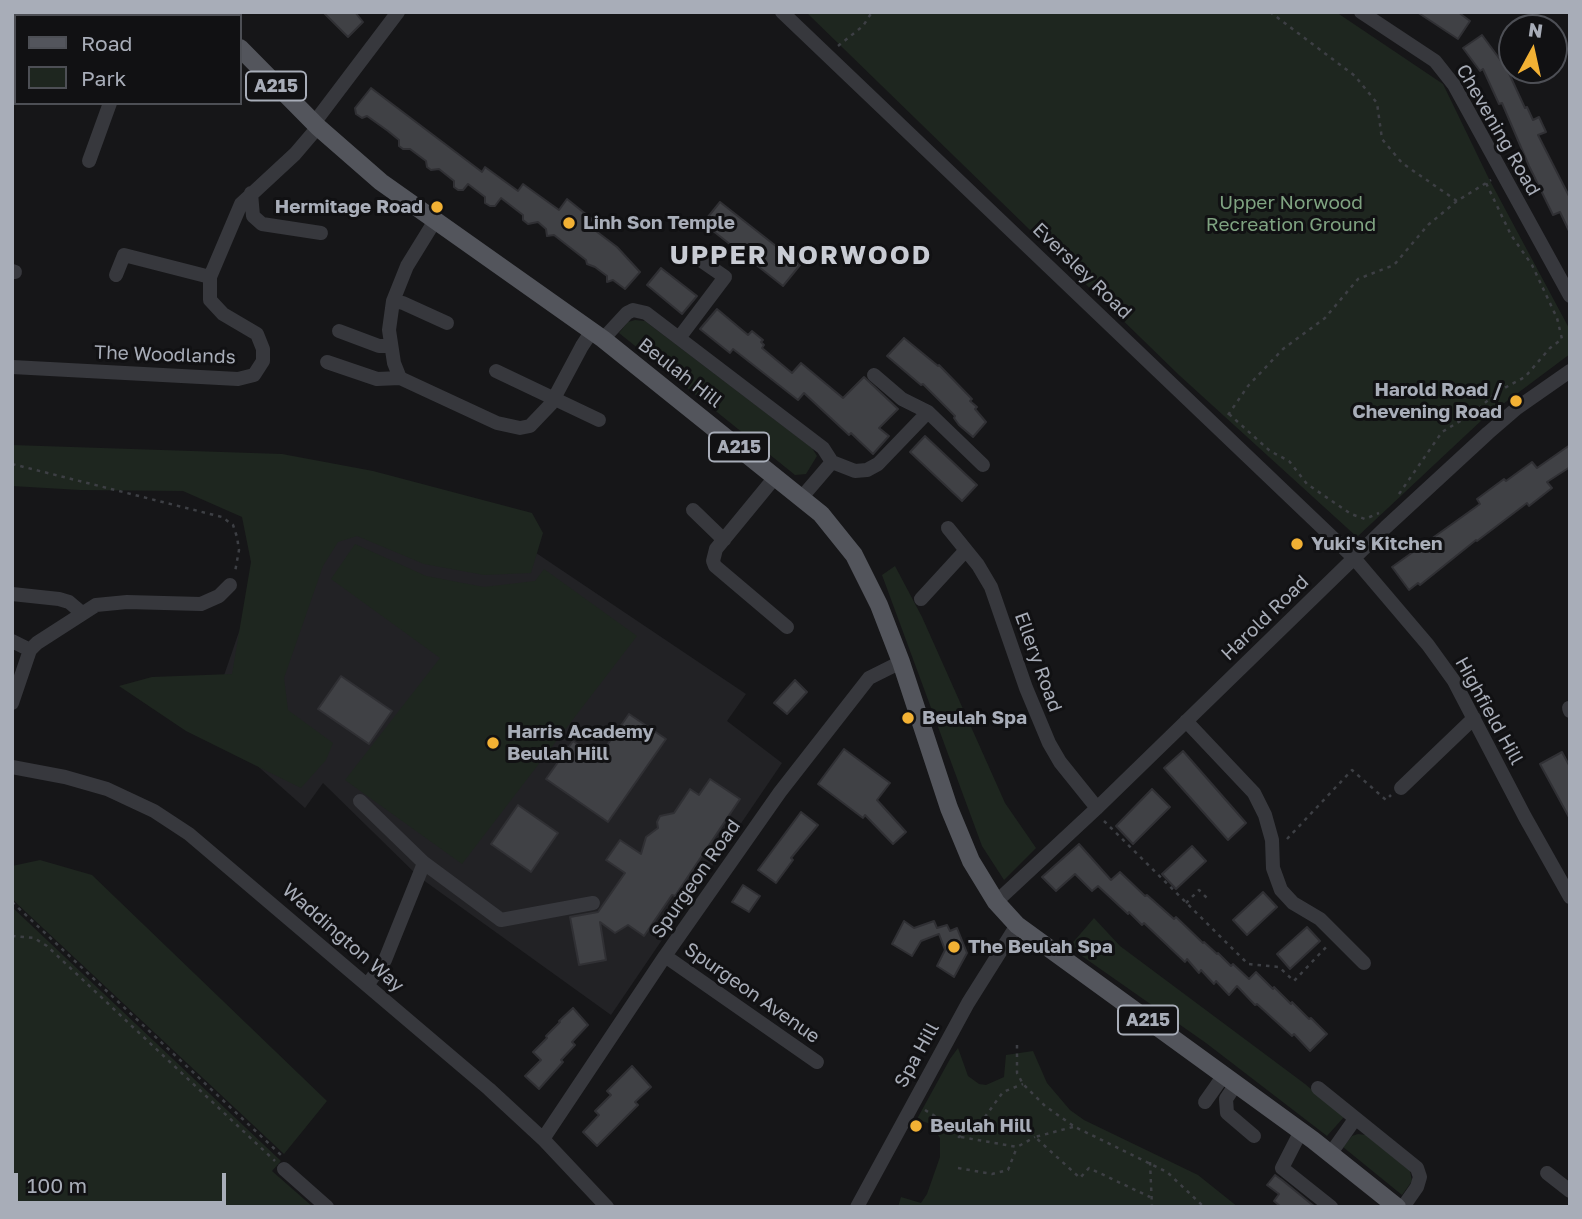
<!DOCTYPE html>
<html>
<head>
<meta charset="utf-8">
<style>
	body { margin:0 }
	#map { position:relative; width:1582px; height:1219px; overflow:hidden; background:#161618; font-family:"Golos Text",sans-serif }
	canvas { display:block }
	.frame { position:absolute; inset:0; border:14px solid #a8adb8; pointer-events:none }
	.legend { position:absolute; left:14px; top:14px; width:228px; height:91px; box-sizing:border-box; background:#111113; border:2px solid #4d4f55; margin:0; padding:9px 12px; list-style:none; font-size:21px; color:#a8adb8 }
	.legend li { display:flex; align-items:center; gap:14px; height:35px }
	.legend b { width:35px; border:2px solid #4d4f55 }
	.north { position:absolute; left:1498px; top:14px; width:70px; height:70px; box-sizing:border-box; background:#111113; border:2px solid #4d4f55; border-radius:50%; rotate:8deg; font-size:19px; font-weight:700; line-height:28px; text-align:center; color:#a8adb8 }
	.north::after { content:''; display:block; margin:auto; width:24px; height:32px; background:#f2b134; clip-path:polygon(50% 0,100% 100%,50% 72%,0 100%) }
	.scale { position:absolute; left:14px; top:1173px; width:212px; height:32px; box-sizing:border-box; border:4px solid #a8adb8; border-top:0; padding-left:9px; font-size:21px; line-height:24px; white-space:nowrap; color:#a8adb8; -webkit-text-stroke:5px #111113; paint-order:stroke }
</style>
</head>
<body>
<div id="map">
<canvas width="1582" height="1219"></canvas>
<div class="frame"></div>
<ul class="legend">
<li><b style="height:9px;background:#53555c"></b>Road</li>
<li><b style="height:19px;background:#1e261f"></b>Park</li>
</ul>
<div class="north">N</div>
<div class="scale">100 m</div>
</div>
<script>
const ctx = document.querySelector('canvas').getContext('2d');
ctx.lineJoin = 'round';
function paint(path, color) {
  ctx.fillStyle = color;
  ctx.fill(path, 'evenodd');
}
function toPath(rows) {
  const path = new Path2D();
  for (const r of rows) {
    path.moveTo(r[0], r[1]);
    for (let i = 2; i < r.length; i += 2) path.lineTo(r[i], r[i + 1]);
  }
  return path;
}
function stroke(path, color, width, dash) {
  ctx.strokeStyle = color;
  ctx.lineWidth = width;
  ctx.lineCap = dash ? 'butt' : 'round';
  ctx.setLineDash(dash || []);
  ctx.stroke(path);
}
function label(font, color, halo, rows, align = 'center') {
  ctx.font = font + ' "Golos Text",sans-serif';
  ctx.lineWidth = 6;
  ctx.setLineDash([]);
  ctx.textBaseline = 'middle';
  ctx.strokeStyle = halo;
  ctx.fillStyle = color;
  for (const [text, x, y, turn = 0] of rows) {
    ctx.save();
    ctx.translate(x, y);
    ctx.rotate((+turn || 0) * Math.PI / 180);
    ctx.textAlign = isNaN(turn) ? turn : align;
    if (halo) ctx.strokeText(text, 0, 0);
    ctx.fillText(text, 0, 0);
    ctx.restore();
  }
}
const built = toPath([
	[297,463,493,524,746,694,727,721,782,763,611,1015,419,877,323,783,305,808,208,722]
]);
const green = toPath([
	[806,12,1336,12,1443,84,1489,179,1570,330,1570,354,1483,419,1357,537,1179,375],
	[635,320,645,321,812,448,817,456,806,474,795,475,619,333,628,322],
	[12,445,282,454,373,471,532,513,543,533,531,573,484,575,424,564,357,536,338,542,323,566,284,678,288,710,333,743,326,760,301,788,186,731,119,686,152,677,232,674,251,562,242,517,183,491,80,490,12,486],
	[355,544,426,576,484,587,535,581,544,569,637,636,462,864,345,780,440,658,331,579],
	[895,566,922,617,1005,803,1036,848,1004,880,982,846,882,575],
	[40,860,92,875,327,1101,284,1154,12,899,12,866],
	[12,907,281,1161,272,1171,313,1207,12,1207],
	[1094,918,1120,946,1305,1084,1344,1117,1327,1136,1206,1043,1069,947],
	[958,1048,968,1076,979,1084,986,1085,1004,1077,1006,1055,1033,1051,1047,1083,1070,1110,1084,1120,1198,1175,1238,1207,898,1207,901,1197,921,1203,927,1194,940,1157,940,1138,930,1124,917,1119,950,1059],
	[1358,1134,1366,1135,1410,1171,1412,1181,1402,1195,1343,1147,1352,1136]
]);
const building = toPath([
	[323,12,355,12,363,22,348,37,323,12],
	[1417,12,1458,12,1470,21,1458,39,1417,12],
	[1482,35,1507,69,1525,108,1527,107,1533,120,1539,117,1546,132,1538,135,1570,198,1570,233,1560,212,1553,215,1529,166,1502,103,1499,104,1483,69,1480,71,1463,48,1482,35],
	[371,88,482,172,485,167,518,191,523,184,559,210,567,199,592,219,588,225,617,247,640,272,625,289,613,280,607,282,607,276,595,267,587,264,586,260,554,235,547,236,546,229,538,222,528,224,523,220,523,215,501,198,495,206,490,206,485,203,485,197,468,184,463,190,458,190,454,187,454,181,439,169,431,170,427,167,426,161,410,149,403,149,399,146,399,140,388,131,367,116,362,118,356,114,355,108,371,88],
	[720,202,800,265,783,286,703,223,720,202],
	[661,268,697,296,682,314,647,285,661,268],
	[717,309,748,335,752,331,763,340,761,342,764,345,762,348,792,373,801,363,843,398,864,377,898,409,879,428,889,436,873,454,851,433,849,435,804,393,798,400,733,349,730,353,700,329,717,309],
	[904,338,938,366,939,365,972,399,970,401,977,407,975,409,986,422,973,437,959,425,954,418,955,416,923,384,921,385,887,356,904,338],
	[925,436,977,485,962,501,910,452,925,436],
	[1570,445,1570,467,1547,482,1552,488,1529,506,1527,503,1477,541,1476,540,1420,585,1418,583,1409,590,1392,567,1480,504,1477,499,1504,479,1506,481,1532,462,1537,468,1570,445],
	[341,676,392,711,369,744,318,709,341,676],
	[795,680,807,692,787,714,774,703,795,680],
	[629,714,666,739,608,822,546,779,573,741,598,758,629,714],
	[844,749,890,783,877,800,906,832,893,844,865,815,863,818,818,784,844,749],
	[1183,751,1246,823,1228,840,1164,768,1183,751],
	[1562,752,1570,767,1570,819,1540,764,1562,752],
	[710,779,740,799,675,896,672,895,644,936,628,925,615,933,600,922,606,960,579,965,570,917,598,912,625,873,606,860,620,840,641,854,646,837,658,828,657,822,660,816,674,813,690,789,699,795,710,779],
	[1152,789,1170,807,1133,844,1116,826,1152,789],
	[518,805,558,833,531,872,491,844,518,805],
	[801,812,818,825,791,858,793,860,776,883,758,870,801,812],
	[1079,844,1111,880,1120,872,1145,896,1147,895,1174,919,1176,917,1203,943,1204,942,1217,954,1218,953,1231,966,1233,964,1249,979,1256,972,1273,989,1274,987,1291,1004,1292,1002,1309,1019,1311,1018,1327,1034,1310,1051,1294,1034,1292,1036,1257,1004,1255,1005,1237,986,1229,995,1216,981,1214,984,1201,970,1199,973,1187,959,1185,962,1144,923,1142,925,1129,912,1128,914,1098,886,1092,891,1075,874,1056,891,1042,877,1079,844],
	[1192,846,1206,861,1176,889,1162,874,1192,846],
	[743,885,760,896,749,912,732,902,743,885],
	[1263,892,1277,907,1247,935,1233,920,1263,892],
	[904,921,914,928,934,921,937,928,947,925,950,931,957,928,967,953,954,977,937,966,945,950,939,934,921,941,912,956,892,944,904,921],
	[1307,927,1320,941,1290,969,1277,954,1307,927],
	[573,1008,588,1025,572,1042,575,1045,561,1060,563,1062,539,1089,525,1076,541,1060,533,1052,547,1038,546,1036,560,1022,559,1021,573,1008],
	[632,1066,651,1087,635,1102,638,1105,597,1146,583,1132,599,1115,595,1111,611,1095,607,1091,632,1066],
	[1275,1175,1282,1180,1315,1207,1281,1207,1274,1201,1279,1194,1267,1185,1275,1175]
]);
const path = toPath([
	[1270,12,1355,76,1377,103,1382,139,1402,163,1457,201,1491,180],
	[838,46,863,26,872,12],
	[1229,414,1270,451,1289,461,1307,484,1351,514,1365,519,1379,513],
	[1228,415,1248,386,1283,349,1325,318,1358,279,1394,265,1428,225,1457,201],
	[12,464,222,517,233,525,237,537,239,550,235,572],
	[1399,494,1442,432,1475,412,1497,392,1525,377,1550,348,1562,339,1557,318,1532,265,1511,235,1486,183],
	[1104,821,1248,964,1279,967,1294,981,1328,945],
	[1287,839,1352,770,1386,800,1391,795],
	[12,902,281,1155],
	[1186,903,1199,890,1208,899],
	[12,936,34,938,47,946,275,1161],
	[1017,1045,1017,1073,1023,1084,1045,1106,1075,1127,1167,1172,1204,1207],
	[925,1110,943,1121,959,1137,982,1121,1003,1092,1023,1084],
	[1073,1127,1035,1137,1080,1178,1089,1168,1150,1197],
	[961,1137,1017,1147,1035,1137],
	[1150,1162,1152,1207],
	[958,1168,992,1174,1008,1170,1017,1147]
]);
const minor = toPath([
	[130,12,131,16],
	[782,12,1354,558,1428,645,1454,681,1525,817,1570,897],
	[1361,12,1435,61,1454,85,1570,296],
	[314,123,398,12],
	[89,161,110,103],
	[251,193,253,216,262,224,321,233],
	[436,219,407,266,393,301,389,330,394,363,400,378,497,423,520,428,530,426,551,404,582,346,592,331],
	[12,271,15,272],
	[116,275,124,255,210,277],
	[393,301,403,303,447,323],
	[339,331,379,346,391,346],
	[679,338,725,277,696,257],
	[603,339,627,313,633,310,646,313,823,448,832,462],
	[327,362,377,379,400,378],
	[12,367,238,379,254,375,263,361,263,349,257,334,223,314,210,300,210,277,241,204,295,154,318,127],
	[496,371,599,420],
	[874,375,902,399,928,412,983,465],
	[776,476,716,549,713,561,715,566,787,627],
	[802,497,832,462,855,471,867,470,878,464,928,412],
	[693,510,724,540],
	[948,528,978,565,991,587,1026,688,1049,743,1060,762,1097,808],
	[12,594,59,599,69,602,82,613],
	[921,599,966,550],
	[12,641,30,650],
	[12,703,30,650,37,643,96,605,127,602,201,604,219,596,230,585],
	[1569,708,1570,711],
	[1186,721,1254,793,1265,815,1272,840,1273,868,1281,890,1293,903,1320,919,1364,963],
	[12,767,65,777,107,789,154,811,189,834,489,1089,543,1139,607,1207],
	[1401,788,1474,718],
	[360,801,424,863,501,920,593,903],
	[996,902,1097,808,1386,527,1488,433,1517,408,1570,371],
	[665,956,817,1062],
	[368,984,385,960,424,863],
	[1236,1084,1226,1099,1227,1113,1254,1136],
	[1318,1088,1417,1168,1420,1177,1417,1187,1403,1207],
	[1205,1102,1224,1075],
	[1301,1131,1282,1168,1331,1207],
	[543,1139,665,956,780,792,869,678,901,662],
	[1331,1153,1355,1119],
	[284,1169,327,1207],
	[1547,1173,1570,1191],
	[857,1207,968,1003,1017,925]
]);
const major = toPath([
	[213,12,215,16],
	[240,48,318,127,381,182,603,339,821,514,854,555,879,605,901,662,949,808,971,861,996,902,1017,925,1313,1140,1397,1207]
]);
const markers = [
	[437,207,7,"#f2b134"],
	[569,223,7,"#f2b134"],
	[1516,401,7,"#f2b134"],
	[1297,544,7,"#f2b134"],
	[908,718,7,"#f2b134"],
	[493,743,7,"#f2b134"],
	[954,947,7,"#f2b134"],
	[916,1126,7,"#f2b134"]
];
const shields = [
	[276,86,60],
	[739,447,60],
	[1148,1020,60]
];
const shieldNames = [
	["A215",276,86],
	["A215",739,447],
	["A215",1148,1020]
];
const streetNames = [
	["Chevening Road",1498,130,60],
	["Eversley Road",1082,271,44],
	["The Woodlands",165,355,2],
	["Beulah Hill",680,373,38],
	["Harold Road",1265,618,-44],
	["Ellery Road",1038,662,70],
	["Highfield Hill",1489,711,61],
	["Spurgeon Road",696,879,-55],
	["Waddington Way",343,938,41],
	["Spurgeon Avenue",752,993,35],
	["Spa Hill",917,1055,-61]
];
const parkNames = [
	["Upper Norwood",1291,203],
	["Recreation Ground",1291,225]
];
const poiNames = [
	["Hermitage Road",423,207,"right"],
	["Linh Son Temple",583,223],
	["Harold Road /",1502,390,"right"],
	["Chevening Road",1502,412,"right"],
	["Yuki's Kitchen",1311,544],
	["Beulah Spa",922,718],
	["Harris Academy",507,732],
	["Beulah Hill",507,754],
	["The Beulah Spa",968,947],
	["Beulah Hill",930,1126]
];
const districtNames = [
	["UPPER NORWOOD",801,256]
];
paint(built, '#222225');
paint(green, '#1e261f');
paint(building, '#404145');
stroke(building, '#303034', 2);
stroke(path, '#3d3f44', 2.5, [3.5, 5]);
stroke(minor, '#37383d', 14);
stroke(major, '#53555c', 18);
for (const [x, y, r, color] of markers) {
  const dot = new Path2D();
  dot.arc(x, y, r, 0, 2 * Math.PI);
  ctx.fillStyle = color;
  ctx.fill(dot);
  stroke(dot, '#111113', 2.5);
}
for (const [x, y, w] of shields) {
  const box = new Path2D();
  box.roundRect(x - w / 2, y - 14.5, w, 29, 5);
  ctx.fillStyle = '#111113';
  ctx.fill(box);
  stroke(box, '#a8adb8', 2);
}
label('bold 18px', '#a8adb8', null, shieldNames);
label('19px', '#a8adb8', '#111113', streetNames);
label('19px', '#7fa381', '#111113', parkNames);
label('bold 19px', '#a8adb8', '#111113', poiNames, 'left');
ctx.letterSpacing = '2px';
label('bold 26px', '#c9ccd4', '#111113', districtNames);
ctx.letterSpacing = '0px';
</script>
</body>
</html>
